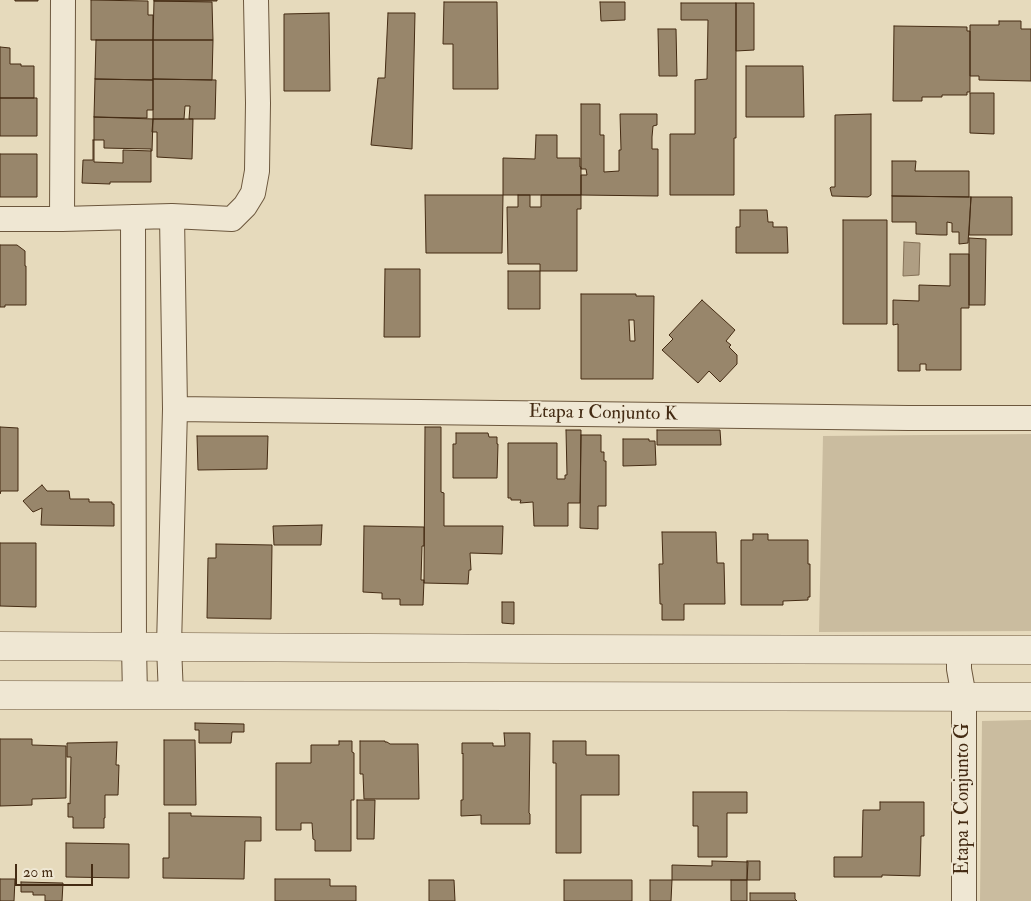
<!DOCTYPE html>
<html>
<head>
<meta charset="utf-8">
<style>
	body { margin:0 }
	#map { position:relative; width:1031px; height:901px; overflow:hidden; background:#e6dabc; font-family:"IM FELL Double Pica",serif }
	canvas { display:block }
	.scale { position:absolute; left:15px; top:864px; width:78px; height:22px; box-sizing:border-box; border:2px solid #442b13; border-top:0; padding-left:6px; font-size:15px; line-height:18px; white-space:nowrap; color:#442b13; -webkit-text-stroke:4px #efe7d3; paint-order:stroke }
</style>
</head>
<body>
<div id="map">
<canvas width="1031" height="901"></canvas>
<div class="scale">20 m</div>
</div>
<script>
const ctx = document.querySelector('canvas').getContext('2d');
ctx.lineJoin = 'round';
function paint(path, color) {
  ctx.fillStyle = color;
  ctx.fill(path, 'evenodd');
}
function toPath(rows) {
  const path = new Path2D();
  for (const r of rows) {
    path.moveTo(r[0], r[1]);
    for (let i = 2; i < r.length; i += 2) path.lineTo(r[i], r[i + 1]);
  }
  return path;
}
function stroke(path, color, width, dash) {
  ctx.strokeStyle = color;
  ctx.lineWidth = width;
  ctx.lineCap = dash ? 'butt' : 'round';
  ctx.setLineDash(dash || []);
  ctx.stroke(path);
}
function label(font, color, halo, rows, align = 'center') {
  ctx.font = font + ' "IM FELL Double Pica",serif';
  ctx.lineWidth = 4;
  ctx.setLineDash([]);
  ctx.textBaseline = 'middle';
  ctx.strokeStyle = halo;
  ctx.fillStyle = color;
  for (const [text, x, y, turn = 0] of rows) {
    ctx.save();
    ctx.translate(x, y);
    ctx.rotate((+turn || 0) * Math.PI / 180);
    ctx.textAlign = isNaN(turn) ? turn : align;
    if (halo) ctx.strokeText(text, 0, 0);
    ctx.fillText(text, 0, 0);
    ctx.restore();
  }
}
const green = toPath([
	[1031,434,1031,631,819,632,823,436],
	[1031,720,1031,901,980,901,982,721]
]);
const water = toPath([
	[904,242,920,243,919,275,903,276,904,242]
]);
const building = toPath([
	[15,0,38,0,38,1,15,1,15,0],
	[91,0,148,1,148,15,153,15,153,40,91,40,91,0],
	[154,0,217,0,217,1,154,1,154,0],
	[154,1,212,2,213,40,153,40,154,1],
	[444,2,497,2,498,89,453,89,453,44,443,44,444,2],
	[600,2,625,2,625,20,601,21,600,2],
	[681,3,736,3,736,138,734,138,734,195,670,195,670,134,695,134,695,80,707,79,708,20,681,20,681,3],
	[736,3,754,3,754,50,736,51,736,3],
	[329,13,330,91,284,91,284,14,329,13],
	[388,13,415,13,412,149,371,145,378,78,385,78,388,13],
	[999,21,1021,21,1021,29,1031,29,1031,81,979,80,979,76,970,76,970,25,999,25,999,21],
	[894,26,967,27,967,31,970,31,970,92,967,92,967,95,942,95,942,97,922,97,922,101,893,101,894,26],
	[658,29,676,29,677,76,659,76,658,29],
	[96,40,153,40,153,80,95,79,96,40],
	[153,40,213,40,212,80,153,79,153,40],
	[0,47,10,48,10,64,21,64,21,66,34,66,34,98,0,98,0,47],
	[746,66,803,66,804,117,746,117,746,66],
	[95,79,153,80,153,110,147,110,147,118,94,117,95,79],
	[153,79,216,80,215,119,189,119,190,106,185,106,184,119,153,119,153,79],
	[970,93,994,93,994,134,970,133,970,93],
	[0,98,37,98,37,136,0,136,0,98],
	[581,104,600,104,600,135,604,135,604,172,619,171,619,150,621,150,620,114,657,114,657,125,653,126,652,137,652,149,658,149,658,196,581,195,581,175,587,175,586,169,581,169,581,104],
	[871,114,871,195,868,197,832,196,830,188,831,187,835,187,835,115,871,114],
	[94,117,153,119,152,151,123,150,123,163,94,162,94,117],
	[153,119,193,119,192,159,157,157,157,132,152,132,153,119],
	[536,135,557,135,557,158,580,158,580,167,581,167,581,195,503,195,503,158,535,159,536,135],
	[93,140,104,140,104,148,151,149,151,182,110,182,110,184,82,183,83,160,93,160,93,140],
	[0,154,37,154,37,197,0,197,0,154],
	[892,161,916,161,915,171,969,171,969,197,892,196,892,161],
	[425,195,503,195,502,253,426,253,425,195],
	[518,195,530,195,530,207,541,207,541,195,581,195,581,209,577,209,577,271,540,271,540,264,508,264,507,207,518,207,518,195],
	[892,196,971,197,968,243,959,244,959,232,952,232,952,223,947,222,947,235,940,235,916,234,916,222,892,222,892,196],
	[971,197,1012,197,1012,235,969,235,971,197],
	[740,210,767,210,768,222,773,222,773,227,787,227,788,253,736,253,736,227,740,227,740,210],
	[843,220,887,220,887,324,843,324,843,220],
	[969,238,986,239,985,305,969,305,969,238],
	[0,245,17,245,25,251,25,266,26,266,26,305,5,305,5,307,0,307,0,245],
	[950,254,969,254,969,308,961,308,961,370,926,370,926,364,920,364,920,371,898,371,898,324,893,325,893,300,919,301,919,285,950,286,950,254],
	[385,269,420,269,420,337,384,337,385,269],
	[508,271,540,271,540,309,508,309,508,271],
	[581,294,636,294,636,296,654,296,653,379,581,379,581,294],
	[629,320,634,320,635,341,630,341,629,320],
	[702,300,735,330,726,341,731,345,729,347,737,355,737,364,720,382,709,371,698,383,662,350,673,339,669,335,702,300],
	[0,427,18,428,18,491,1,491,0,494,0,427],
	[425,427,441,427,441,492,444,493,444,526,503,526,502,554,470,553,471,570,469,570,468,584,424,583,425,427],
	[566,430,581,430,580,503,568,503,568,526,534,526,533,502,520,503,521,500,511,500,511,498,508,498,508,443,557,443,557,479,565,479,565,475,567,475,566,430],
	[657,430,720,430,721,445,657,445,657,430],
	[456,433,488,433,489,437,497,437,497,444,498,444,497,478,453,478,453,444,456,444,456,433],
	[581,435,601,435,601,452,604,452,604,461,606,461,606,506,598,506,598,529,580,528,581,435],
	[197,436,268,436,267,469,198,470,197,436],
	[623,439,649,439,649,441,655,441,656,465,623,466,623,439],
	[42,485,47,491,69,491,70,499,89,499,89,502,112,502,112,504,114,504,114,526,41,525,42,508,33,512,23,501,42,485],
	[322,525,321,545,274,545,273,526,322,525],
	[364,526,424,527,424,546,422,546,421,580,424,580,423,605,400,605,400,599,382,599,382,593,363,592,364,526],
	[662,532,716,532,717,563,724,563,725,604,684,604,684,620,662,620,662,604,660,604,659,564,663,564,662,532],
	[753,534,768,534,768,540,808,540,808,564,810,564,810,597,808,597,808,600,783,601,783,605,741,605,741,540,753,540,753,534],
	[0,543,36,543,36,607,0,606,0,543],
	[216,544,272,545,271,619,207,618,208,558,216,558,216,544],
	[502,602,514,602,514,624,502,623,502,602],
	[195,723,244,724,244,732,232,732,231,743,199,743,199,730,195,730,195,723],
	[504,733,530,733,529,813,530,814,530,824,481,824,481,815,461,816,461,800,463,800,463,753,462,754,462,743,493,743,493,746,505,746,504,733],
	[0,739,32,739,32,745,66,746,66,798,32,799,32,805,0,806,0,739],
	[164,740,195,740,196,805,164,805,164,740],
	[339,741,352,741,352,752,354,753,354,800,351,800,351,851,315,851,315,840,313,839,312,823,301,823,301,830,276,830,276,763,311,763,311,745,339,745,339,741],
	[360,741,385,741,385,742,387,742,390,744,418,744,419,799,364,799,363,774,360,774,360,741],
	[553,741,586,741,586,755,619,755,619,795,581,795,581,853,556,853,556,763,553,763,553,741],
	[117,742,116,765,119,765,118,795,105,795,105,818,104,818,104,828,73,828,73,817,68,817,68,803,70,804,71,757,67,757,67,743,117,742],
	[693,792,747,792,747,813,727,813,727,857,698,857,698,826,693,826,693,792],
	[357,800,375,800,374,839,357,839,357,800],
	[880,802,924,802,924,836,921,836,920,876,882,875,882,877,834,877,834,857,862,857,863,810,880,810,880,802],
	[169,813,191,813,191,816,261,817,261,841,245,841,244,879,163,878,163,858,169,858,169,813],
	[66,843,129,844,129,878,66,877,66,843],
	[712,861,748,862,747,880,672,880,672,865,712,866,712,861],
	[747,861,760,861,760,880,747,880,747,861],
	[0,879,15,879,14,901,0,901,0,879],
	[275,879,330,879,330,886,356,886,356,901,275,901,275,879],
	[429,880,454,880,455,901,429,901,429,880],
	[564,880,632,880,632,901,564,901,564,880],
	[650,880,672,880,671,901,650,901,650,880],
	[731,880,747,880,747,901,731,901,731,880],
	[21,882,63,883,62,901,45,901,45,895,33,895,33,892,21,892,21,882],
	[750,893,795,893,795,899,797,901,750,901,750,893]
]);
const minor = toPath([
	[133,217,134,646,135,696],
	[0,219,62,219,172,216,232,219,245,206,253,193,257,171,258,103,256,0],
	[62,219,63,0],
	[175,409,908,418,1031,418],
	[959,649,959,669,964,697,964,901],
	[171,696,169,646,175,409,172,216]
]);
const tertiary = toPath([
	[0,646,555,649,1031,650],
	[0,695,1031,697]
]);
const streetNames = [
	["Etapa 1 Conjunto K",603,414,1],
	["Etapa 1 Conjunto G",964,799,-90]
];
paint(green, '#cabc9f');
paint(water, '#af9e83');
stroke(water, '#847056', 1);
paint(building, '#98866b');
stroke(building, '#442b13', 1);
stroke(minor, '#6c573d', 26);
stroke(tertiary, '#6c573d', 29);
stroke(minor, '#efe7d3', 24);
stroke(tertiary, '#efe7d3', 28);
label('19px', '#442b13', '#efe7d3', streetNames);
</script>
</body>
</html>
